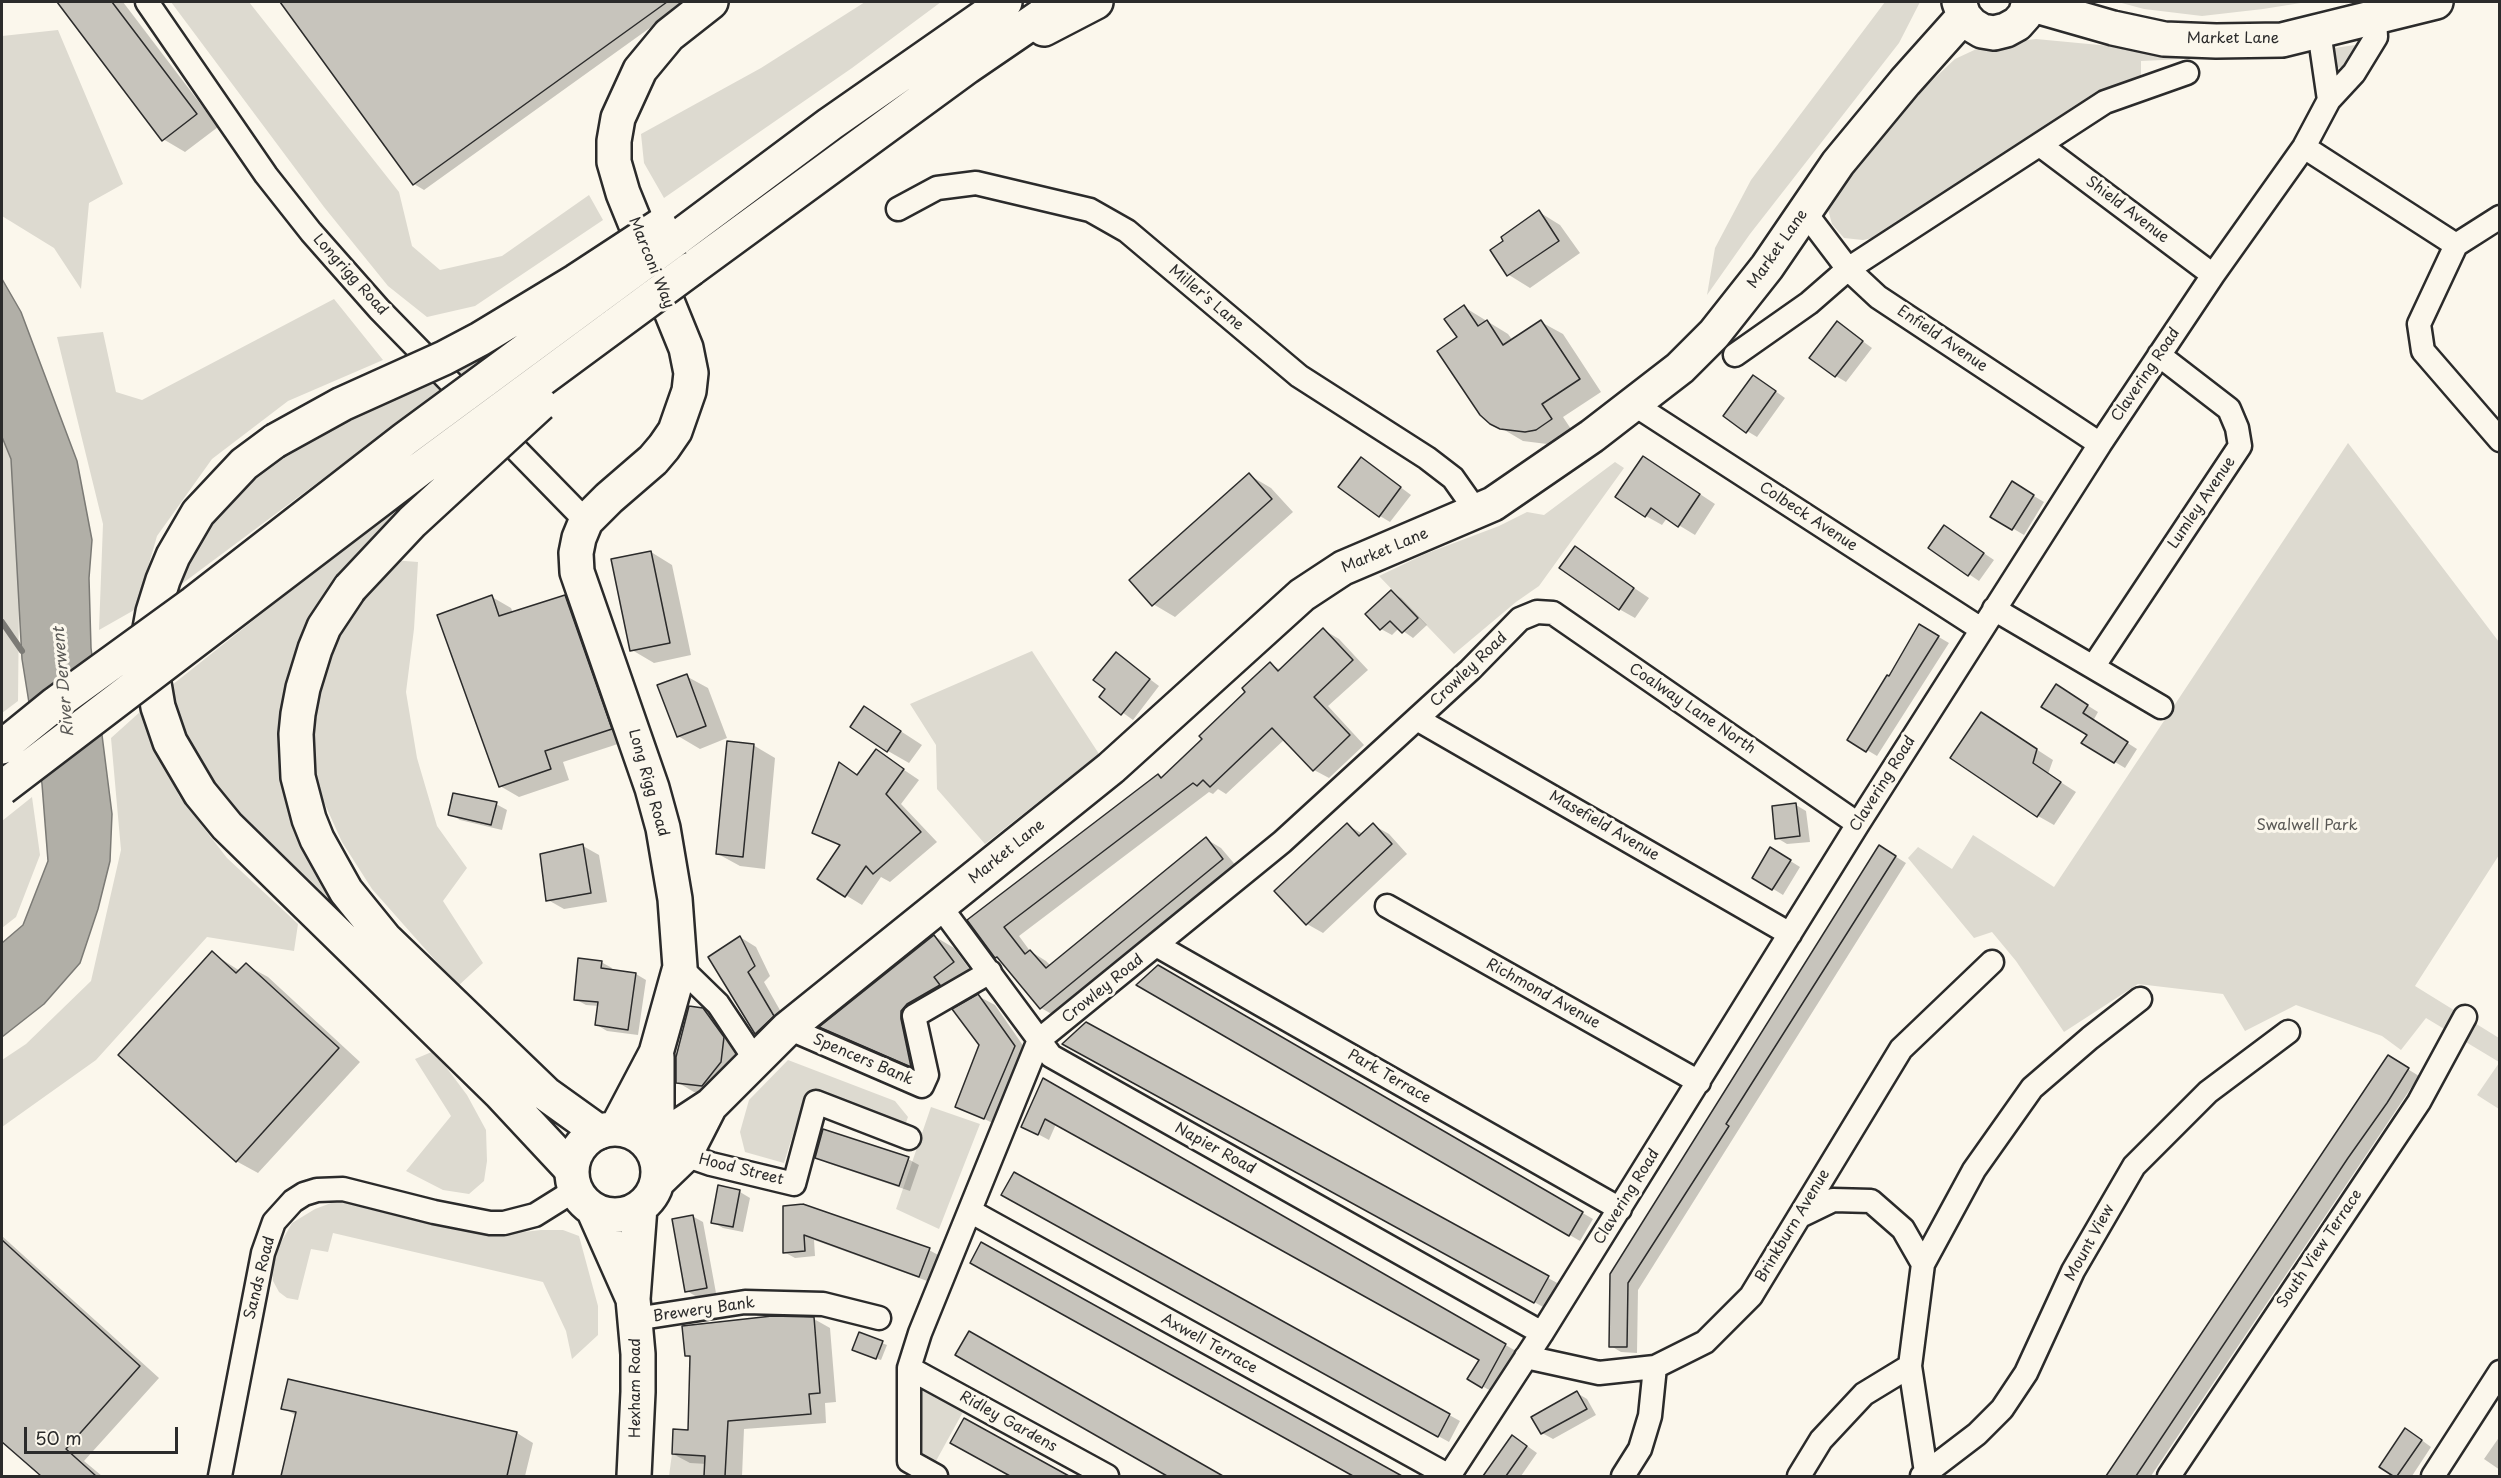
<!DOCTYPE html>
<html>
<head>
<meta charset="utf-8">
<style>
	body { margin:0 }
	#map { position:relative; width:2501px; height:1478px; overflow:hidden; background:#fbf7ec; font-family:"Playpen Sans",sans-serif }
	canvas { display:block }
	.frame { position:absolute; inset:0; border:3px solid #2b2b2b; pointer-events:none }
	.scale { position:absolute; left:24px; top:1427px; width:154px; height:27px; box-sizing:border-box; border:3px solid #2b2b2b; border-top:0; padding-left:8px; font-size:18px; line-height:21px; white-space:nowrap; color:#2b2b2b; -webkit-text-stroke:4px #fbf7ec; paint-order:stroke }
</style>
</head>
<body>
<div id="map">
<canvas width="2501" height="1478"></canvas>
<div class="frame"></div>
<div class="scale">50 m</div>
</div>
<script>
const ctx = document.querySelector('canvas').getContext('2d');
ctx.lineJoin = 'round';
function paint(path, color) {
  ctx.fillStyle = color;
  ctx.fill(path, 'evenodd');
}
function toPath(rows) {
  const path = new Path2D();
  for (const r of rows) {
    if (r.length === 3) {
      path.moveTo(r[0] + r[2], r[1]);
      path.arc(r[0], r[1], r[2], 0, 2 * Math.PI);
      continue;
    }
    path.moveTo(r[0], r[1]);
    for (let i = 2; i < r.length; i += 2) path.lineTo(r[i], r[i + 1]);
  }
  return path;
}
function stroke(path, color, width, dash) {
  ctx.strokeStyle = color;
  ctx.lineWidth = width;
  ctx.lineCap = dash ? 'butt' : 'round';
  ctx.setLineDash(dash || []);
  ctx.stroke(path);
}
function label(font, color, halo, rows, align = 'center') {
  ctx.font = font + ' "Playpen Sans",sans-serif';
  ctx.lineWidth = 6;
  ctx.setLineDash([]);
  ctx.textBaseline = 'middle';
  ctx.strokeStyle = halo;
  ctx.fillStyle = color;
  for (const [text, x, y, turn = 0] of rows) {
    ctx.save();
    ctx.translate(x, y);
    ctx.rotate((+turn || 0) * Math.PI / 180);
    ctx.textAlign = isNaN(turn) ? turn : align;
    if (halo) ctx.strokeText(text, 0, 0);
    ctx.fillText(text, 0, 0);
    ctx.restore();
  }
}
const green = toPath([
	[171,2,249,2,399,192,412,246,440,270,502,256,589,195,603,220,475,306,427,317,388,286,324,207],
	[865,2,941,2,852,68,664,198,644,163,641,134,761,68],
	[1885,2,1920,2,1899,43,1750,234,1707,295,1715,248,1751,180],
	[2118,2,2307,2,2263,9,2202,16,2144,9],
	[58,30,123,184,89,203,81,289,54,248,2,216,2,36],
	[2036,39,2226,57,2141,61,2141,76,2104,91,2022,141,1877,237,1863,240,1844,238,1832,224,1827,206,1841,182,1906,105,1955,59,1985,45],
	[2355,45,2352,57,2346,67,2336,68,2334,48],
	[334,299,383,360,288,401,212,459,157,536,136,609,99,630,103,524,57,337,103,332,116,392,142,400],
	[514,336,179,586,201,538,241,490,307,441],
	[2,436,11,459,19,600,18,701,2,713],
	[2348,443,2499,642,2499,855,2415,986,2499,1038,2499,1062,2426,1018,2401,1050,2382,1036,2296,1005,2245,1031,2223,994,2138,984,2064,1032,2016,961,1992,932,1974,938,1908,858,1918,847,1952,869,1973,835,2054,887],
	[1615,462,1624,468,1539,586,1516,602,1454,654,1379,576,1425,554,1499,526,1527,512,1544,515],
	[425,484,351,562,323,601,283,746,398,968,250,836,198,771,167,689],
	[392,560,418,562,414,629,406,692,417,758,437,826,467,868,443,901,483,963,458,986,372,889,342,842,323,800,311,756,317,703,329,657,353,608],
	[1032,651,1099,754,985,844,937,789,936,745,910,704],
	[141,711,179,796,227,858,298,924,294,951,207,937,96,1060,2,1127,2,1060,26,1044,91,981,121,850,111,738],
	[32,797,40,855,16,917,2,928,2,821],
	[434,1051,467,1095,486,1130,487,1161,484,1181,469,1194,443,1190,406,1171,451,1116,415,1059],
	[788,1060,895,1101,908,1117,904,1128,819,1094,800,1112,784,1163,745,1152,740,1132,749,1100],
	[2499,1063,2499,1109,2477,1095],
	[931,1107,980,1124,939,1229,896,1209],
	[339,1200,480,1232,506,1234,541,1230,563,1230,579,1236,598,1306,598,1335,572,1359,566,1331,543,1282,333,1233,328,1252,311,1249,298,1300,287,1298,279,1292,273,1281,272,1271,279,1246,292,1223,315,1209],
	[921,1387,964,1410,936,1461,923,1453],
	[672,1454,705,1456,704,1476,669,1476]
]);
const water = toPath([
	[2,279,21,312,77,461,92,540,89,578,91,648,112,814,110,861,98,909,80,963,44,1004,2,1037,2,943,23,925,48,861,42,784,22,659,11,459,2,437,2,279]
]);
const shadow = toPath([
	[72,2,123,2,218,127,185,152,163,139,64,8],
	[282,2,686,2,424,190,414,184],
	[1539,212,1560,225,1580,253,1530,288,1509,275,1492,251],
	[1464,307,1508,334,1513,341,1541,322,1563,334,1601,392,1563,417,1573,432,1558,442,1547,444,1523,441,1501,428,1459,338],
	[1838,323,1872,348,1846,382,1836,376],
	[1754,376,1785,398,1757,437,1747,431],
	[1371,465,1411,495,1390,522,1380,516],
	[1659,467,1715,504,1695,535,1667,518,1662,525,1646,516],
	[1249,475,1271,488,1293,512,1175,617,1153,604],
	[2012,483,2044,502,2024,535,1992,516],
	[1954,533,1994,560,1979,581,1930,548],
	[1575,548,1649,598,1635,618,1619,609],
	[651,552,672,565,691,655,654,663,632,650],
	[1391,592,1401,598,1427,625,1413,638,1399,628,1392,635,1381,629],
	[492,597,511,608,513,613,565,597,584,608,630,740,563,762,569,780,519,797,500,786],
	[1920,626,1949,643,1877,756,1867,750,1890,678],
	[1324,630,1339,639,1368,670,1328,706,1364,745,1329,778,1314,770,1285,739,1226,794,1218,789,1213,794,1209,792,1019,936,1030,951,1046,961,1051,966,1206,839,1221,848,1238,868,1057,1017,1041,1008,1002,960,997,957,969,920,1158,776,1163,778,1204,740,1270,664,1281,670],
	[1116,654,1159,686,1133,720,1101,697,1107,689],
	[686,676,708,688,727,738,700,749,678,736],
	[2066,692,2098,712,2093,721,2137,749,2125,768,2115,762],
	[865,708,922,745,909,763,888,751],
	[1982,714,2053,760,2048,774,2076,792,2054,825,2038,816],
	[753,745,775,758,765,869,740,866,718,854],
	[876,751,919,780,901,804,937,842,890,882,881,877,862,905,819,879,841,846,814,832,840,764,859,775],
	[496,804,507,810,502,830,460,820,450,814],
	[1796,805,1806,811,1810,842,1787,844,1777,838],
	[1347,825,1363,834,1373,825,1389,834,1407,854,1323,933,1307,924],
	[583,846,599,855,607,902,564,909,548,900],
	[1771,849,1800,867,1783,895,1754,877],
	[1890,853,1906,863,1638,1290,1637,1353,1621,1352,1611,1346,1611,1275],
	[934,936,954,948,973,974,928,1016,921,1031,931,1077,842,1038,822,1027],
	[740,937,756,947,770,976,764,982,789,1026,773,1042,757,1033,710,958],
	[212,953,240,971,246,965,268,977,360,1062,258,1173,236,1161],
	[601,962,612,968,611,971,636,974,646,980,638,1035,607,1031,597,1025,599,1006,586,1005,575,999],
	[1158,967,1593,1219,1580,1241,1139,985],
	[978,996,995,1005,1031,1057,1001,1127,957,1106,981,1045],
	[703,1010,719,1020,740,1047,737,1072,718,1095,694,1092,677,1082],
	[1086,1024,1559,1284,1545,1308,1065,1043],
	[2388,1057,2419,1076,2151,1476,2108,1476],
	[1044,1080,1516,1351,1493,1392,1469,1379,1481,1359,1056,1124,1049,1140,1034,1132],
	[817,1157,908,1159,919,1165,910,1191,827,1163],
	[1015,1174,1460,1421,1449,1442,1003,1195],
	[719,1187,740,1192,750,1198,743,1232,723,1228,712,1222],
	[803,1206,929,1250,940,1256,930,1282,814,1240,815,1256,795,1258,784,1252],
	[692,1216,703,1222,716,1293,697,1297,687,1291],
	[2,1236,159,1378,84,1461,102,1476,43,1476,2,1440],
	[982,1244,1399,1476,1355,1476,972,1263],
	[814,1319,830,1328,836,1402,825,1403,826,1423,744,1429,742,1476,707,1476,707,1464,690,1463,673,1454,689,1431,692,1359,687,1356],
	[969,1333,1220,1476,1170,1476,957,1355],
	[882,1343,887,1345,881,1360,859,1352],
	[289,1381,517,1433,533,1443,525,1476,282,1476,297,1416,283,1408],
	[1577,1393,1587,1399,1596,1415,1553,1439,1542,1433],
	[964,1420,1066,1476,1013,1476,952,1443],
	[2416,1436,2431,1447,2412,1476,2396,1476,2381,1467],
	[2500,1436,2500,1470,2484,1459],
	[1523,1443,1537,1453,1521,1476,1494,1476,1488,1472]
]);
const stream = toPath([
	[2,622,22,651]
]);
const building = toPath([
	[57,2,112,2,197,114,162,141,57,2],
	[280,2,667,2,413,185,280,2],
	[1539,210,1559,241,1507,276,1490,250,1503,241,1501,237,1539,210],
	[1464,305,1478,326,1487,320,1503,345,1541,320,1580,379,1542,404,1552,419,1536,430,1525,432,1500,429,1490,424,1480,415,1437,351,1457,337,1444,319,1464,305],
	[1837,321,1863,341,1835,377,1809,358,1837,321],
	[1753,375,1776,391,1746,433,1723,416,1753,375],
	[1643,456,1700,494,1678,527,1651,508,1645,517,1615,497,1643,456],
	[1361,457,1401,487,1379,517,1338,487,1361,457],
	[1249,473,1272,499,1152,606,1129,580,1249,473],
	[2012,481,2034,495,2012,530,1990,517,2012,481],
	[1944,525,1984,553,1968,576,1928,548,1944,525],
	[1575,546,1634,588,1619,610,1559,568,1575,546],
	[651,551,670,643,630,651,611,559,651,551],
	[1391,590,1418,618,1402,633,1390,621,1380,630,1365,614,1391,590],
	[492,595,499,616,565,595,612,729,545,751,551,769,499,787,437,615,492,595],
	[1919,624,1939,636,1866,752,1847,740,1887,675,1889,676,1919,624],
	[1323,628,1353,660,1314,697,1350,735,1313,771,1272,728,1210,787,1203,780,1197,786,1193,783,1004,927,1025,954,1030,950,1046,968,1206,837,1223,859,1040,1009,997,957,995,958,967,920,1158,774,1161,778,1202,739,1199,736,1245,692,1242,688,1270,662,1278,671,1323,628],
	[1116,652,1150,679,1121,715,1099,697,1105,689,1093,680,1116,652],
	[687,674,706,726,677,737,657,685,687,674],
	[2056,684,2088,705,2083,713,2128,742,2114,763,2081,743,2087,735,2041,707,2056,684],
	[864,706,901,731,887,752,850,727,864,706],
	[1981,712,2037,749,2033,763,2061,782,2037,817,1950,758,1981,712],
	[727,741,754,744,743,857,716,854,727,741],
	[876,749,904,769,886,794,921,832,873,874,866,866,845,897,817,879,840,845,812,833,839,762,857,775,876,749],
	[453,793,497,802,491,825,448,815,453,793],
	[1796,803,1800,836,1775,839,1772,806,1796,803],
	[1347,823,1359,836,1373,823,1392,844,1306,925,1274,891,1347,823],
	[583,844,591,893,546,901,540,854,583,844],
	[1879,845,1896,856,1726,1124,1729,1126,1628,1283,1627,1347,1609,1347,1610,1274,1879,845],
	[1770,847,1791,860,1772,890,1752,878,1770,847],
	[934,935,954,962,934,977,940,985,907,1004,901,1011,901,1019,911,1067,819,1027,934,935],
	[740,936,755,966,748,972,774,1016,755,1034,708,957,740,936],
	[212,951,236,973,246,963,339,1048,236,1162,118,1055,212,951],
	[578,958,602,961,601,968,636,973,628,1030,595,1025,598,1002,574,1000,578,958],
	[1158,965,1583,1212,1569,1236,1136,985,1158,965],
	[978,994,1015,1046,984,1119,955,1107,979,1045,952,1009,978,994],
	[689,1006,703,1008,724,1037,721,1062,702,1086,676,1083,676,1057,689,1006],
	[1086,1022,1549,1276,1534,1303,1062,1044,1086,1022],
	[2388,1055,2409,1068,2387,1103,2348,1158,2136,1476,2106,1476,2388,1055],
	[1043,1078,1506,1344,1482,1388,1467,1379,1479,1360,1045,1119,1038,1135,1021,1127,1043,1078],
	[823,1129,909,1157,899,1186,815,1158,823,1129],
	[1014,1172,1450,1414,1438,1437,1001,1195,1014,1172],
	[718,1185,740,1190,733,1227,711,1223,718,1185],
	[803,1204,930,1248,919,1277,804,1235,805,1251,783,1253,783,1206,803,1204],
	[693,1215,707,1288,685,1292,672,1219,693,1215],
	[2,1240,140,1366,66,1449,96,1476,41,1476,2,1442,2,1240],
	[981,1242,1402,1476,1353,1476,970,1263,981,1242],
	[772,1316,814,1317,820,1393,809,1394,811,1414,728,1421,725,1476,704,1476,705,1456,672,1454,673,1429,688,1430,690,1356,685,1356,682,1326,772,1316],
	[969,1331,1223,1476,1167,1476,955,1355,969,1331],
	[859,1332,883,1341,876,1359,852,1350,859,1332],
	[288,1379,517,1432,507,1476,281,1476,296,1412,281,1409,288,1379],
	[1577,1391,1587,1409,1541,1434,1531,1417,1577,1391],
	[964,1418,1069,1476,1010,1476,950,1443,964,1418],
	[2405,1428,2422,1440,2397,1476,2393,1476,2379,1467,2405,1428],
	[1512,1435,1527,1446,1506,1476,1483,1476,1512,1435]
]);
const street = toPath([
	[147,2,266,175,311,232,379,309,586,521],
	[2319,31,2329,100],
	[2040,145,2213,275],
	[2304,147,2456,245],
	[898,209,937,188,976,183,1090,210,1127,231,1299,376,1427,458,1453,478,1477,512],
	[1804,211,1848,269,1878,297,2100,444],
	[2456,245,2419,324,2423,351,2500,440],
	[2456,245,2500,217],
	[1735,355,1809,303,1848,269,2105,102,2187,73],
	[1635,405,1981,629],
	[1994,609,2161,707],
	[2093,667,2240,446,2237,428,2229,409,2159,355],
	[1417,719,1790,934],
	[940,906,1051,1056,1542,1333],
	[1387,906,1699,1082],
	[1158,946,1620,1209],
	[680,967,718,1004,756,1061],
	[788,1028,922,1086,927,1075,914,1016,990,972],
	[685,1155,711,1164,794,1184,816,1102,909,1138],
	[970,1211,1449,1476],
	[1800,1216,1833,1200,1871,1201,1903,1229,1923,1264],
	[635,1319,745,1302,823,1304,879,1318],
	[1526,1357,1599,1373,1655,1367,1705,1342,1751,1296,1901,1049,1992,962],
	[909,1368,1107,1476],
	[220,1476,263,1253,274,1222,293,1201,304,1194,317,1190,343,1189,434,1212,490,1223,504,1223,535,1215,575,1190],
	[936,1476,909,1461,909,1368,920,1333,1039,1040,1282,842,1470,670,1520,619,1537,612,1553,613,1858,824],
	[1449,1476,1542,1333,1858,824,2100,444,2213,275,2304,147,2329,100,2354,73,2376,37,2375,17],
	[1623,1476,1640,1449,1650,1416,1655,1367],
	[1799,1476,1821,1440,1864,1394,1910,1366],
	[1922,1476,1977,1434,2002,1409,2026,1373,2073,1271,2134,1166,2208,1092,2288,1032],
	[1929,1476,1926,1472,1910,1366,1923,1264,1974,1170,2032,1088,2090,1038,2140,999],
	[2169,1476,2419,1102,2465,1017],
	[2433,1476,2500,1372]
]);
const secondary = toPath([
	[1959,2,1964,16,1972,25,1982,31,1994,33,2006,30,2017,24,2025,15,2029,2],
	[2029,4,2113,28,2164,39,2216,41,2282,40,2436,2],
	[615,1172,43],
	[616,1129,656,1053,680,967,675,899,663,828,652,788,577,572,576,553,579,538,586,521,609,498,653,460,664,447,675,431,689,391,691,373,686,348,623,193,614,162,614,141,618,118,640,70,669,35,711,2],
	[646,1141,657,1113,657,1057],
	[650,1145,711,1105,788,1028,1111,768,1302,595,1343,568,1493,504,1592,436,1680,368,1714,334,1767,267,1838,163,1905,82,1964,16],
	[658,1181,685,1155,710,1106],
	[593,1209,633,1299],
	[634,1476,638,1392,638,1354,633,1299,640,1207]
]);
const highway = toPath([
	[1044,29,1096,2],
	[676,239,830,124,1005,2],
	[691,269,967,67,1062,2],
	[275,441,244,464,198,513,173,556,163,580,153,612,149,634,150,660,158,707,170,742,200,793,227,826,501,1094,571,1169],
	[350,588,324,627,315,649,303,688,298,714,296,734,298,777,309,819,317,839,346,891,385,939,546,1094,599,1132]
]);
const highwayBridge = toPath([
	[275,441,342,404,444,358,480,339,576,281,660,226],
	[350,588,412,522,540,404],
	[2,747,55,704,194,603,405,439,676,239],
	[2,788,420,469,691,269]
]);
const streetNames = [
	["Market Lane",2233,39],
	["Shield Avenue",2127,210,37],
	["Market Lane",1778,249,-55],
	["Marconi Way",651,263,68],
	["Longrigg Road",350,275,48],
	["Miller's Lane",1206,298,40],
	["Enfield Avenue",1942,339,34],
	["Clavering Road",2146,375,-56],
	["Lumley Avenue",2202,503,-56],
	["Colbeck Avenue",1808,517,33],
	["Market Lane",1385,551,-23],
	["Crowley Road",1469,670,-44],
	["Coalway Lane North",1692,709,34],
	["Long Rigg Road",648,783,74],
	["Clavering Road",1883,784,-58],
	["Masefield Avenue",1604,826,30],
	["Market Lane",1007,852,-39],
	["Crowley Road",1103,989,-39],
	["Richmond Avenue",1543,994,29],
	["Spencers Bank",863,1060,23],
	["Park Terrace",1389,1077,30],
	["Napier Road",1215,1149,29],
	["Hood Street",741,1170,14],
	["Clavering Road",1627,1197,-58],
	["Brinkburn Avenue",1793,1226,-59],
	["Mount View",2090,1243,-61],
	["South View Terrace",2320,1249,-56],
	["Sands Road",260,1278,-76],
	["Brewery Bank",704,1310,-8],
	["Axwell Terrace",1209,1344,29],
	["Hexham Road",636,1388,-90],
	["Ridley Gardens",1008,1422,29]
];
const parkNames = [
	["Swalwell Park",2307,826]
];
const waterNames = [
	["River Derwent",64,682,-95]
];
paint(green, '#dddad0');
paint(water, '#b1afa7');
stroke(water, '#7b7a75', 1.5);
paint(shadow, '#0003');
stroke(stream, '#7b7a75', 6);
paint(building, '#c7c4bc');
stroke(building, '#2b2b2b', 1.5);
stroke(street, '#2b2b2b', 27);
stroke(secondary, '#2b2b2b', 38);
stroke(highway, '#2b2b2b', 38);
stroke(street, '#fbf7ec', 22);
stroke(secondary, '#fbf7ec', 33);
stroke(highway, '#fbf7ec', 33);
stroke(highwayBridge, '#2b2b2b', 38, []);
stroke(highwayBridge, '#fbf7ec', 33);
label('15px', '#2b2b2b', '#fbf7ec', streetNames);
label('15px', '#585754', '#fbf7ec', parkNames);
label('italic 16px', '#5a5956', '#fbf7ec', waterNames);
</script>
</body>
</html>
